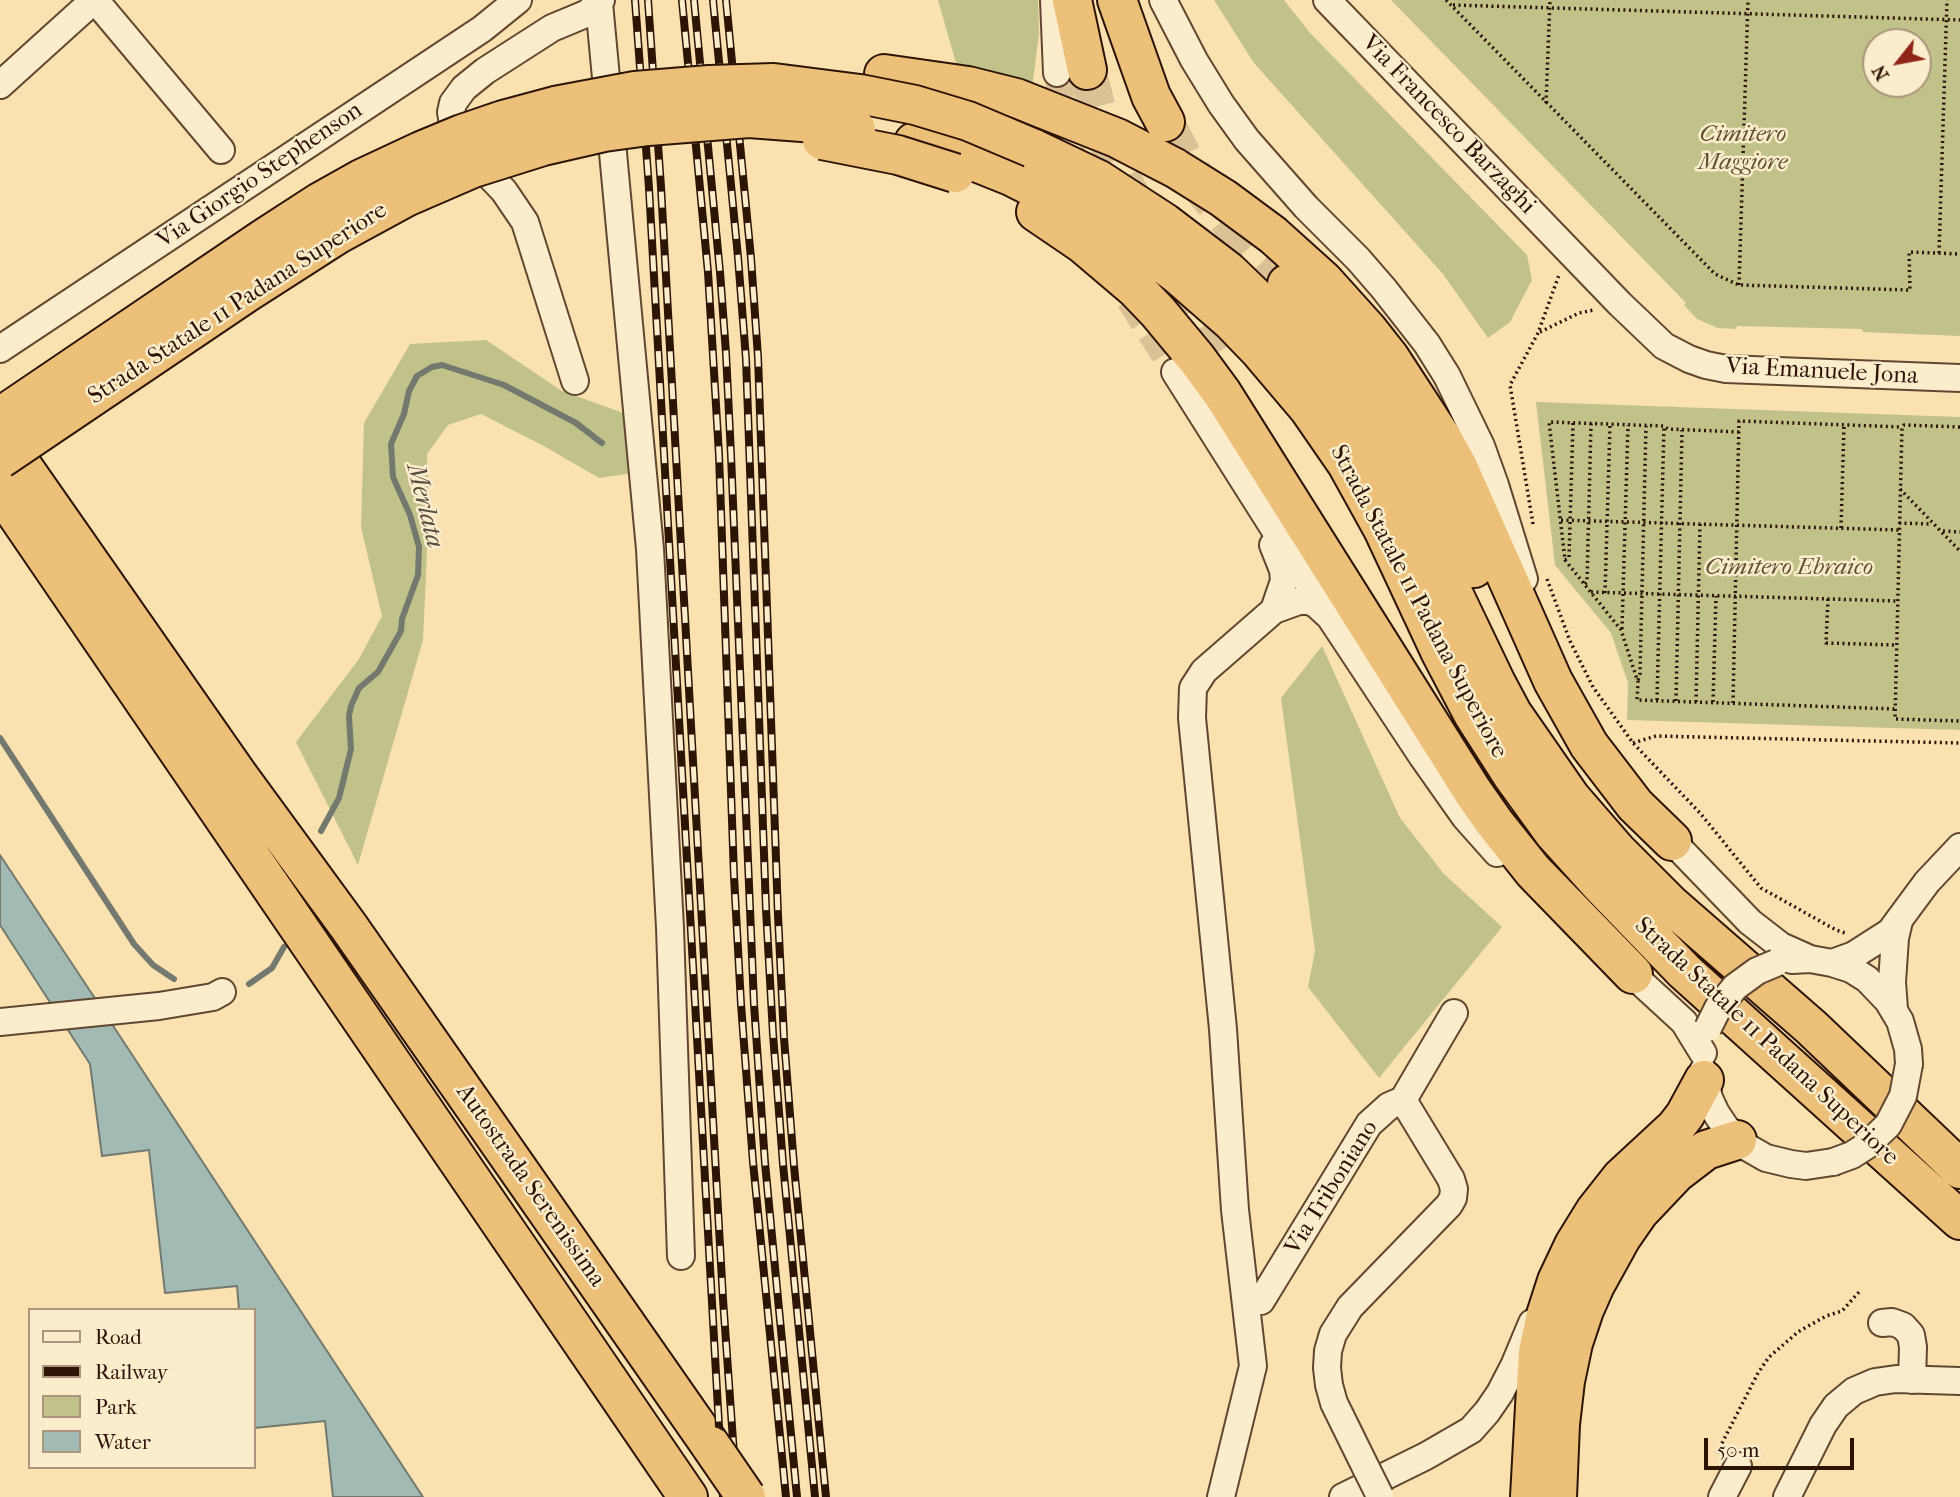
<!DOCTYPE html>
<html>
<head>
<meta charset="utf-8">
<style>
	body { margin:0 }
	#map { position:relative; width:1960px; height:1497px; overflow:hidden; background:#f9e1b0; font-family:"IM FELL French Canon",serif }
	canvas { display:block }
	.legend { position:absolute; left:28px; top:1308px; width:228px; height:161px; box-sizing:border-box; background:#fbeccc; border:2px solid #a9967d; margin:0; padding:9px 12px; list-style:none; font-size:21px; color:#2d1506 }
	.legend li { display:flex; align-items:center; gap:14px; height:35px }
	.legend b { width:35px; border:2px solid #a9967d }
	.north { position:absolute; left:1862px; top:28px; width:70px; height:70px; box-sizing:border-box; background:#fbeccc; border:2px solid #a9967d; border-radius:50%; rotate:239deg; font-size:19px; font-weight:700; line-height:28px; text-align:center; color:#2d1506 }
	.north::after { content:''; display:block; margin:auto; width:24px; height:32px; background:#8f2418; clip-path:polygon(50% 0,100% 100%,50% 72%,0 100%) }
	.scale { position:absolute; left:1704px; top:1438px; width:150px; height:32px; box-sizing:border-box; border:4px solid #2d1506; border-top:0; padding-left:9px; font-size:21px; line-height:24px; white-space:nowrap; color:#2d1506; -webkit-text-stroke:5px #fbeccc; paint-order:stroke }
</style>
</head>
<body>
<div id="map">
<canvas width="1960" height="1497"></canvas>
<ul class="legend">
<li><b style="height:9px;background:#fbeccc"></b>Road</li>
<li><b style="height:9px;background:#2d1506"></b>Railway</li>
<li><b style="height:19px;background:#c1c289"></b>Park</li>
<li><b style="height:19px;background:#a1bbb4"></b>Water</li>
</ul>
<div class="north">N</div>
<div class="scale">50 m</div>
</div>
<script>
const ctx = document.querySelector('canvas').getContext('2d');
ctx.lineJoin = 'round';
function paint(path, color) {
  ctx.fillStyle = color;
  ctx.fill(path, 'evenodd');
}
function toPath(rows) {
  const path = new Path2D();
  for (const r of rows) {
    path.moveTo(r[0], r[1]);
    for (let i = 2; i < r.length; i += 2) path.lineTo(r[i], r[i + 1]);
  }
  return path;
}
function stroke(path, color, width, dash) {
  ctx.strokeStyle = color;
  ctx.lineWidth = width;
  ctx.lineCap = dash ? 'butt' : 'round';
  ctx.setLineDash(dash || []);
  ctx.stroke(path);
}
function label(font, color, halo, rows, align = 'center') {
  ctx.font = font + ' "IM FELL French Canon",serif';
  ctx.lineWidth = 5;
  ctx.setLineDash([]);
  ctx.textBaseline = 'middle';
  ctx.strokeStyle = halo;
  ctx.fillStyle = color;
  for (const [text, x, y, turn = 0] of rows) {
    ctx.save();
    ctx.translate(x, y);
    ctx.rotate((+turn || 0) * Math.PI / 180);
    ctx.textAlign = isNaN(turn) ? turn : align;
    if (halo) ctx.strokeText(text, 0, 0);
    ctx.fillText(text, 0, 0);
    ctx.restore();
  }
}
const green = toPath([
	[938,0,1038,0,1039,33,1032,88,958,70],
	[1214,0,1284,0,1310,33,1527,255,1532,280,1510,322,1488,338,1443,274,1254,63],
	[1391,0,1960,0,1960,336,1863,332,1862,329,1737,326,1736,329,1718,328,1697,319,1684,305,1686,303],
	[1876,42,1918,42,1918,84,1876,84],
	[486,340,562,391,629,415,633,473,599,478,542,445,481,414,448,425,427,454,429,507,423,640,358,865,296,742,359,659,382,616,361,527,364,423,410,344],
	[1536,402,1960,417,1960,730,1627,720,1628,683,1611,633,1555,565],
	[1322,646,1400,818,1444,874,1502,927,1379,1078,1308,987,1315,951,1281,698]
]);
const water = toPath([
	[0,855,104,1012,423,1497,333,1497,325,1421,254,1428,254,1310,239,1310,237,1286,165,1293,149,1150,102,1156,90,1064,0,925,0,855]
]);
const stream = toPath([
	[0,738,134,944,153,965,174,979],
	[321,831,339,798,351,749,349,716,351,706,359,688,378,672,401,631,402,619,418,575,419,547,410,515,393,477,391,444,404,414,409,391,417,376,432,367,442,365,504,385,576,423,602,443],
	[249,984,272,968,284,947]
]);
const minorTunnel = toPath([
	[1057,73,1064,121,1079,177],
	[1129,300,1175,372]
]);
const highwayTunnel = toPath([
	[1087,70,1099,117,1122,178,1142,218],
	[1165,122,1184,159,1202,188,1253,250,1287,284],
	[1175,277,1220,351]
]);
const path = toPath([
	[1446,0,1715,274,1739,285,1910,290,1909,252,1960,254],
	[1453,5,1960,20],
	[1546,103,1550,0],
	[1939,253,1947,0],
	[1739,285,1748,0],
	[1540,332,1579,313,1594,310],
	[1960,427,1904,425,1902,427,1895,719,1960,721],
	[1739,432,1668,429,1664,426,1549,422,1565,560,1621,630,1638,682,1637,700,1895,709],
	[1900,489,1960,551],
	[1561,520,1899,530],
	[1899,523,1932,524],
	[1533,524,1510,385,1538,333,1559,275],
	[1841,528,1844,425],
	[1943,531,1960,532],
	[1565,560,1569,558,1573,423],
	[1547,579,1570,641,1593,687,1633,743,1700,813,1761,888,1836,930,1845,933],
	[1585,584,1587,582,1591,423],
	[1591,592,1897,601],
	[1605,593,1610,424],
	[1828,599,1826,643,1896,645],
	[1622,629,1628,425],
	[1638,680,1640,674,1646,426],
	[1657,700,1664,426],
	[1676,701,1682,430],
	[1696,702,1700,524],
	[1713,702,1716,596],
	[1733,703,1739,421,1902,427],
	[1633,743,1656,736,1960,743],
	[1717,1453,1758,1373,1769,1357,1798,1332,1826,1316,1842,1311,1859,1292]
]);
const minor = toPath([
	[95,0,221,150],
	[1054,0,1057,73],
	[1163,0,1194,60,1221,104,1247,140,1306,207,1358,259,1384,289,1427,344,1447,376,1481,446,1495,485,1524,579],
	[1327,0,1620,304,1664,346,1689,359,1706,365,1726,369,1960,378],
	[599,3,650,549,670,928,681,1256],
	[0,85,94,0],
	[0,349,482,29,518,0],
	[1175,372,1330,617,1422,756,1465,817,1497,853],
	[575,381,525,222,504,191,465,150,454,131,451,112,453,103,464,88,485,71,552,28,588,13,601,0],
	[1273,545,1283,570,1284,581,1274,610],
	[1663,828,1672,841,1750,922,1781,946,1810,959],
	[1792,960,1810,959,1832,963,1851,969,1867,979,1888,1001,1900,1021,1908,1049,1909,1064],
	[1832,963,1854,955,1890,932,1927,882,1960,847],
	[1622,965,1684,1022,1703,1053],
	[1894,1009,1892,982,1895,938,1899,921],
	[0,1022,159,1006,213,997,222,992],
	[1703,1071,1709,1098,1716,1113,1726,1128,1745,1146,1766,1158,1791,1164,1806,1166,1833,1162],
	[1261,1301,1369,1124,1389,1106,1403,1100,1454,1013],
	[1882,1323,1892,1322,1903,1326,1911,1335,1913,1347,1912,1380],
	[1367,1470,1334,1403,1329,1385,1327,1368,1328,1351,1333,1334,1350,1307,1449,1205,1453,1198,1454,1189,1451,1179,1403,1100],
	[1221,1497,1253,1366,1235,1210,1223,1029,1192,718,1193,688,1204,671,1274,610,1299,601,1310,601,1317,605,1330,617],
	[1343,1497,1426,1456,1471,1430,1487,1412,1500,1393,1514,1366,1532,1323],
	[1722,1497,1738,1466],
	[1787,1497,1823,1425,1836,1406,1854,1391,1875,1382,1896,1379,1960,1381]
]);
const highway = toPath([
	[1072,0,1087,70],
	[1117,0,1151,96,1165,122],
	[884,74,968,86,1016,98,1117,138,1175,168,1223,198,1273,235,1323,280,1368,330,1390,358,1442,438,1458,467,1553,681,1589,745,1635,805,1672,841],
	[914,142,956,154,1011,176,1086,214,1150,254,1177,274,1232,322,1259,350,1309,409,1347,464,1383,529,1441,653,1473,714,1512,775,1554,833,1600,884,1684,971,1960,1220],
	[1032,148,1099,180,1165,223,1228,271,1283,324,1333,381,1389,465,1417,518,1496,683,1512,713,1571,798,1617,851,1670,904,1811,1027,1960,1169],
	[1036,212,1083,244,1136,289,1158,312,1197,359,1222,393,1473,792,1494,822,1533,871,1633,974],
	[1287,284,1320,319,1348,352,1396,420,1432,480,1474,568],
	[0,434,238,775,349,927,711,1446],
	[0,490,688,1497],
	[1530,1497,1538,1352,1546,1315,1557,1281,1574,1245,1595,1211,1621,1178,1675,1128,1685,1115,1704,1080],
	[1557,1497,1560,1424,1565,1381,1573,1343,1584,1310,1595,1285,1621,1238,1639,1212,1676,1173,1706,1150,1737,1140]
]);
const rail = toPath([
	[635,0,649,188,723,1497],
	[648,0,661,187,723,1299,737,1497],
	[682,0,708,272,719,455,734,876,741,1004,753,1162,786,1497],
	[694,0,720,272,726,353,731,455,754,1004,765,1163,797,1497],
	[713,0,738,257,746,359,766,909,773,1034,783,1164,815,1497],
	[726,0,751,258,758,357,778,915,784,1038,794,1166,826,1497]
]);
const minorBridge = toPath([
	[1708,1028,1718,1008,1735,987,1757,971,1776,963],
	[1833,1162,1852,1155,1866,1146,1888,1125,1903,1096,1909,1064],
	[1367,1470,1380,1496]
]);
const highwayBridge = toPath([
	[822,140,898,155,955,173],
	[0,417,263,239,320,202,361,179,421,151,462,134,503,120,555,106,635,91,709,85,774,83,860,94,915,105,968,121,1032,148],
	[0,459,246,293,338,234,406,197,473,168,543,146,604,132,648,126,749,118,815,123,856,129],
	[711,1446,746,1497]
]);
const streetNames = [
	["Via Francesco Barzaghi",1448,125,46],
	["Via Giorgio Stephenson",260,176,-34],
	["Strada Statale 11 Padana Superiore",238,304,-33],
	["Via Emanuele Jona",1822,372,3],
	["Strada Statale 11 Padana Superiore",1418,602,62],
	["Strada Statale 11 Padana Superiore",1766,1042,43],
	["Autostrada Serenissima",530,1186,55],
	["Via Triboniano",1332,1188,-58]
];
const parkNames = [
	["Cimitero",1743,135],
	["Maggiore",1743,163],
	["Cimitero Ebraico",1789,568]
];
const waterNames = [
	["Merlata",424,506,76]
];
paint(green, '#c1c289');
paint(water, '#a1bbb4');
stroke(water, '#73796e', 2);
stroke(stream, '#73796e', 6);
stroke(minorTunnel, '#dac296', 26, [26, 13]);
stroke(highwayTunnel, '#dac296', 38, [38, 19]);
stroke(minor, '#604830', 30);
stroke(highway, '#2d1506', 42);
stroke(path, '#2d1506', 3.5, [2, 3.5]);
stroke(minor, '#fbeccc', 26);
stroke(highway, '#ecc078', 38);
stroke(rail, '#2d1506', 8);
stroke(rail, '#fbeccc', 5, [16]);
stroke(minorBridge, '#604830', 30, []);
stroke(highwayBridge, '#2d1506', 42, []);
stroke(minorBridge, '#fbeccc', 26);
stroke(highwayBridge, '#ecc078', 38);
label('24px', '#2d1506', '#fbeccc', streetNames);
label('italic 24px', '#615234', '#fbeccc', parkNames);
label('italic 26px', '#564f43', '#fbeccc', waterNames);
</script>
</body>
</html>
